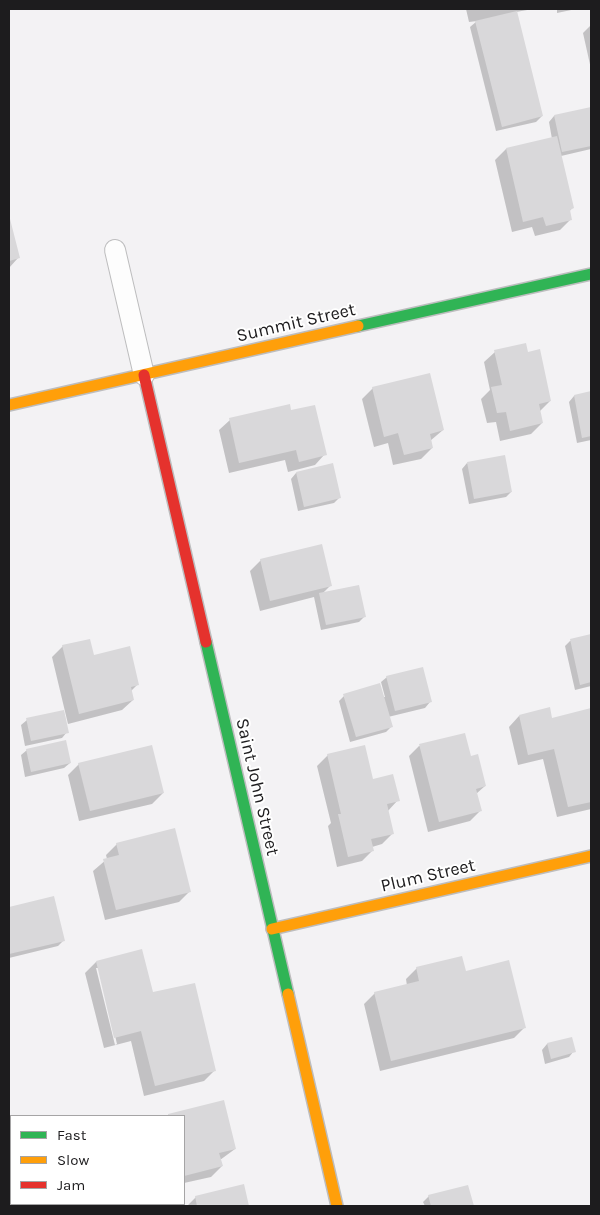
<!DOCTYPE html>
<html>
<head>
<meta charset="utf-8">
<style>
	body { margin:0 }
	#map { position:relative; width:600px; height:1215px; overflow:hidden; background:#f3f2f4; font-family:Karla,sans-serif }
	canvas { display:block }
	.frame { position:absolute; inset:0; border:10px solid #1d1c1e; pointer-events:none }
	.legend { position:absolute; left:10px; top:1115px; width:175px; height:90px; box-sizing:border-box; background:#fff; border:1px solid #a5a4a5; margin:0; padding:6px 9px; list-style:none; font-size:15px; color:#1d1c1e }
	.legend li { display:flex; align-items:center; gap:10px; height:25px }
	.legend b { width:25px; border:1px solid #a5a4a5 }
</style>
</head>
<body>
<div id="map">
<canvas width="600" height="1215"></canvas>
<div class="frame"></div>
<ul class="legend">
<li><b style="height:6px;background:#30b455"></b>Fast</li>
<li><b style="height:6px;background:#ff9f0a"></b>Slow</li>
<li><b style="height:6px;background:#e5322d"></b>Jam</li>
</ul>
</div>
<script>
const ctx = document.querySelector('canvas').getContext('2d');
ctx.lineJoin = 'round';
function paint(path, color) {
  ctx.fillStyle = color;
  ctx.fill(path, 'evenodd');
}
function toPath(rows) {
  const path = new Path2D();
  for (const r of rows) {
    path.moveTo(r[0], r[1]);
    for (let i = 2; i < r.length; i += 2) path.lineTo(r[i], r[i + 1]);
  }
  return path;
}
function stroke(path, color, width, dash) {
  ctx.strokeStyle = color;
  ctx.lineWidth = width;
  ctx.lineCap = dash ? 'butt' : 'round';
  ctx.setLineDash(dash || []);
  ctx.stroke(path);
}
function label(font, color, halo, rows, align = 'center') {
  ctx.font = font + ' Karla,sans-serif';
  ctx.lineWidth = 4;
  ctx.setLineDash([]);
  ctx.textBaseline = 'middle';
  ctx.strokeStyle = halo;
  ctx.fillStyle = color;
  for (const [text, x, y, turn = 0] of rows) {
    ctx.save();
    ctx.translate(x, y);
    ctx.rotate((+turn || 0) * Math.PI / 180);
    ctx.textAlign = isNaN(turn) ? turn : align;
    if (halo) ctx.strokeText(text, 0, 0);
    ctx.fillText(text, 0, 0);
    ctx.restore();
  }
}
const shadow = toPath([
	[466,9,533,9,516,12,542,116,536,122,496,131,470,27,477,21,469,22],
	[557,9,576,9,557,13],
	[591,25,591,69,583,33],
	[591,109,591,149,561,156,573,207,569,212,571,219,560,230,535,236,532,227,512,232,495,160,506,149,552,139,549,122,554,116],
	[9,218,18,258,9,268],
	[495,352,528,354,550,401,539,412,542,423,531,434,500,441,496,422,487,423,481,399,490,390,484,362],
	[373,388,443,430,430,441,432,448,421,459,393,465,388,443,374,447,362,399],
	[591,392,591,440,577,443,569,402,574,396],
	[290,412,325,454,315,465,288,472,285,460,229,473,219,430,230,420],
	[467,463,511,492,506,497,469,504,462,469],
	[332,465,339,498,334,503,298,511,291,479,296,473],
	[261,560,331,585,323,593,364,617,359,622,321,630,314,597,260,611,250,571],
	[591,636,591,686,575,690,565,646,570,641],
	[63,646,93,656,138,684,131,691,133,700,122,710,68,724,52,657],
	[387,677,430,702,425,708,388,717,391,727,386,732,350,742,339,701,344,696,385,697,381,682],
	[590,710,591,809,557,817,543,759,518,765,509,727,519,716,551,719],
	[27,720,67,732,62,738,25,746,21,725],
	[419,746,470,758,485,786,476,794,481,810,470,821,428,832,409,756],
	[27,750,70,763,64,768,25,777,21,755],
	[328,755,398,800,387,812,392,834,382,844,372,847,373,850,362,861,337,867,328,826,331,823,317,766],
	[79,764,163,793,152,804,79,821,68,775],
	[117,844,190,891,179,902,105,920,93,871,107,859,106,855],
	[53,898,63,941,58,946,9,958,9,908],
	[141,951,152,994,215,1070,204,1081,144,1096,131,1041,104,1048,85,973,96,962],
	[96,968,99,968,117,1044,115,1045],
	[417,968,465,973,525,1027,514,1038,380,1071,364,1004,375,993,407,986,406,979],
	[571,1038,574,1051,569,1057,545,1064,542,1050,547,1044],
	[223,1102,235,1149,220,1160,222,1166,211,1177,184,1183,184,1116,167,1116],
	[243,1186,248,1206,187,1206,196,1197],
	[467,1187,472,1206,425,1206,423,1202,429,1196]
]);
const building = toPath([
	[517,11,543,116,502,127,475,21],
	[591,107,591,146,562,152,554,115],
	[557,136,574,208,570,210,572,220,546,226,543,217,523,222,506,148],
	[9,215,20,258,9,261],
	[526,343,528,352,540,349,551,401,539,404,543,423,510,431,506,412,497,413,491,387,502,385,494,350],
	[430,373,444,430,430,434,433,448,404,455,398,433,384,437,372,387],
	[591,391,591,436,582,438,574,395],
	[290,404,291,410,315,405,327,455,299,462,296,450,239,463,229,418],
	[505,455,512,492,474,499,467,462],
	[333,463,341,498,304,507,296,472],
	[322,544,332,586,270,601,260,559],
	[359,585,366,617,326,625,319,593],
	[591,634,591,682,580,685,570,639],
	[90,639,94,655,130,646,139,685,131,687,134,700,79,714,62,645],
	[423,667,432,702,395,711,386,676],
	[380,683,393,727,356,737,343,694],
	[550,707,552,718,591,708,591,802,568,807,554,749,528,755,519,715],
	[64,710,69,733,31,741,26,718],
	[465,733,471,756,478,754,486,786,476,789,482,811,439,822,419,744],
	[66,740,71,763,31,772,26,749],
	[152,745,164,793,90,811,78,763],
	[365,745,373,779,393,774,400,801,387,804,394,834,371,839,374,851,348,857,338,814,341,814,327,754],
	[175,828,191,892,116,910,103,859,119,855,116,843],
	[54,896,65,941,9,954,9,907],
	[142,949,153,992,195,983,216,1071,155,1086,141,1031,114,1038,96,961],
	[462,956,466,971,509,960,526,1028,391,1061,374,992,419,981,416,967],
	[572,1037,576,1052,551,1059,547,1043],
	[224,1100,236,1149,219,1153,223,1166,184,1176,184,1116,168,1116,168,1114],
	[244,1184,249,1206,197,1206,195,1196],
	[468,1185,474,1206,431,1206,428,1195]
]);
const lane = toPath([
	[115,250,144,375]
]);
const fast = toPath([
	[358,326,591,274],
	[206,642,288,994]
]);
const slow = toPath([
	[9,405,358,326],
	[272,929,591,856],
	[288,994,337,1206]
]);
const jam = toPath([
	[144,375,206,642]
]);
const streetNames = [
	["Summit Street",296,323,-13],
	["Saint John Street",257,787,77],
	["Plum Street",428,876,-13]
];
paint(shadow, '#0003');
paint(building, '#d9d8da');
stroke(lane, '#bdbdbe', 22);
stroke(fast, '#bdbdbe', 14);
stroke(slow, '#bdbdbe', 14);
stroke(jam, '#bdbdbe', 14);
stroke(lane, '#fdfdfd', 20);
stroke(fast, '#30b455', 11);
stroke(slow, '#ff9f0a', 11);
stroke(jam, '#e5322d', 11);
label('18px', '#1d1c1e', '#fff', streetNames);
</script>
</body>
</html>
